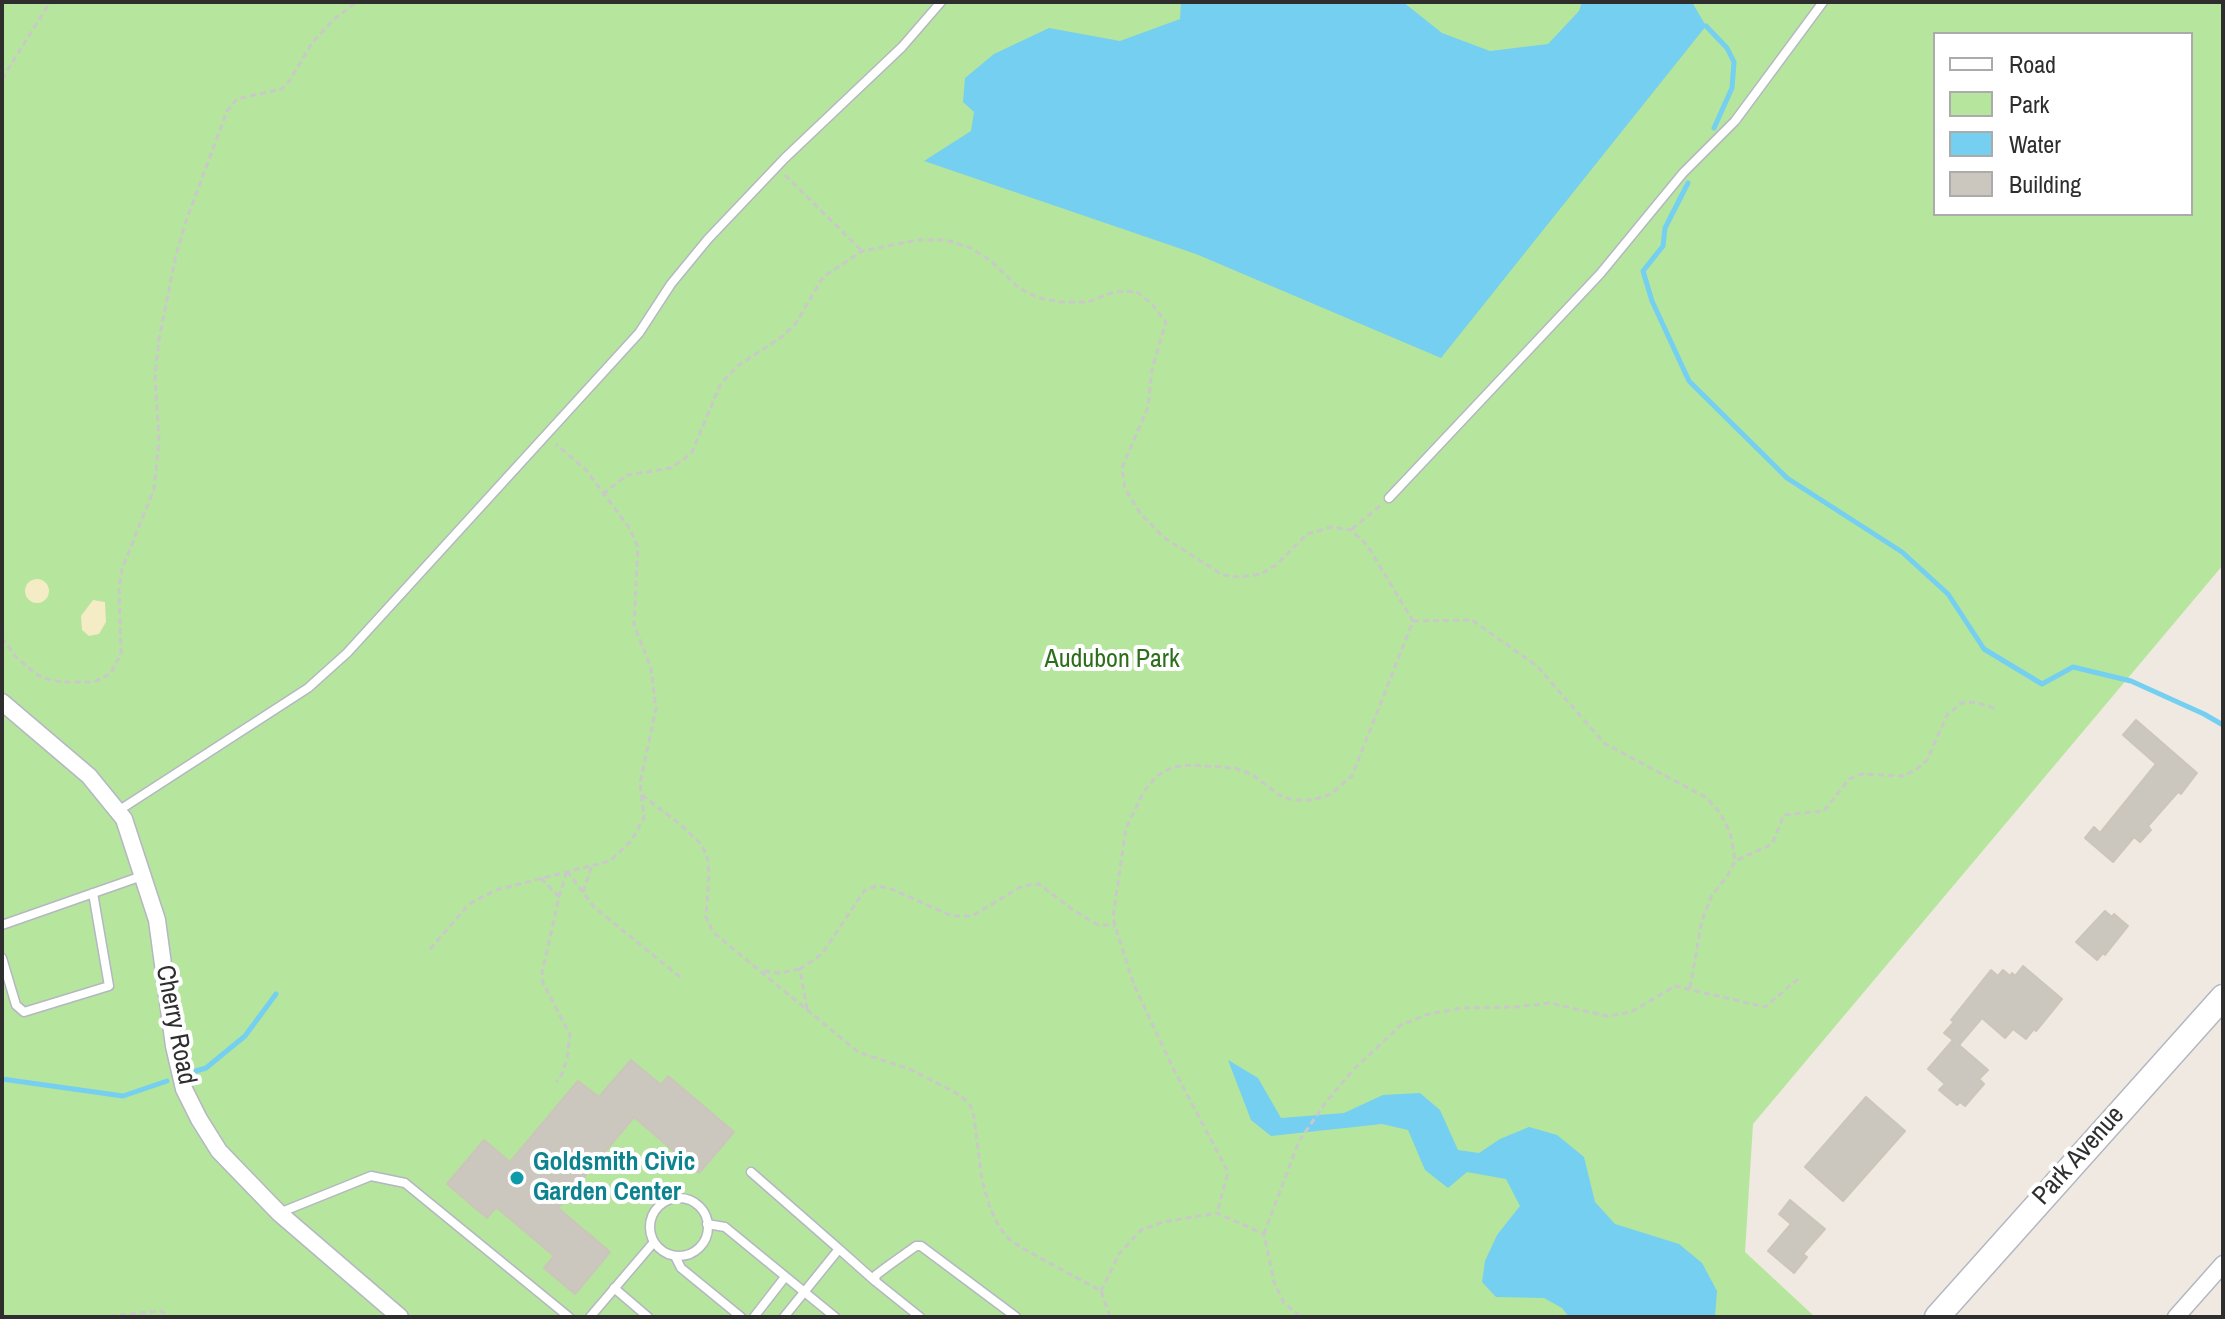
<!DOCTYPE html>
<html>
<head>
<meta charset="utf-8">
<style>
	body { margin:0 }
	#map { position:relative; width:2225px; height:1319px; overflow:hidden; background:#efe9e1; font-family:"Archivo Narrow",sans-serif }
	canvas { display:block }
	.frame { position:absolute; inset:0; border:4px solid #2e2e2e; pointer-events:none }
	.legend { position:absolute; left:1933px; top:32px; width:260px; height:184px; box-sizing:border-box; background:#fff; border:2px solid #ababab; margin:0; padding:10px 14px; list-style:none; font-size:24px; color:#2e2e2e }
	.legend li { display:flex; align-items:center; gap:16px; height:40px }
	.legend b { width:40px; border:2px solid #ababab }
</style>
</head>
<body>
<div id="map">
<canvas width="2225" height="1319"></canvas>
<div class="frame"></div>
<ul class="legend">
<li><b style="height:10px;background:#fff"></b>Road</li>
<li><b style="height:22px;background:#b6e59e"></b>Park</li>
<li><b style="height:22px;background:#75cff0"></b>Water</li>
<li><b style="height:22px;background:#cbc7bf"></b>Building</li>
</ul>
</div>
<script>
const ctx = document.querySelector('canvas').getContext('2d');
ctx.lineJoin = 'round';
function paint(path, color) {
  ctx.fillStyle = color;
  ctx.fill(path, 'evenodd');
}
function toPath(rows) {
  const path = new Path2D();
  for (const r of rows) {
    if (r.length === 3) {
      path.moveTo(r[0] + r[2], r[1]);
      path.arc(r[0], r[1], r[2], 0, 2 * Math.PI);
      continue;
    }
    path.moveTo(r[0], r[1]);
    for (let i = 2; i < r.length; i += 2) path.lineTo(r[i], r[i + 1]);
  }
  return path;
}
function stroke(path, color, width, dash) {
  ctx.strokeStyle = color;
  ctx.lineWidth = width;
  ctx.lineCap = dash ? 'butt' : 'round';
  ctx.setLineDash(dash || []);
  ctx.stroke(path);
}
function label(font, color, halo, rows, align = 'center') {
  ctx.font = font + ' "Archivo Narrow",sans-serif';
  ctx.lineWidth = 8;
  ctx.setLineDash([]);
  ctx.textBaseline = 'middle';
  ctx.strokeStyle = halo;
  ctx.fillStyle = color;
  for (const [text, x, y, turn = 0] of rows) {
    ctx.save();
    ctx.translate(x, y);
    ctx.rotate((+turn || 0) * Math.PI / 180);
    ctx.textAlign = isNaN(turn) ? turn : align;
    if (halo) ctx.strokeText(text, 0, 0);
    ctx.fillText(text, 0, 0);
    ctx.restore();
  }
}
const green = toPath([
	[2,2,2223,2,2223,565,1753,1124,1745,1252,1815,1317,2,1317],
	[1935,34,2191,34,2191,214,1935,214]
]);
const sand = toPath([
	[37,591,12],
	[93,600,105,602,106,622,99,634,89,636,82,630,81,616]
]);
const water = toPath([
	[1181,2,1403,2,1442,33,1490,51,1548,44,1579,11,1582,2,1692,2,1706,26,1441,358,1196,254,924,161,971,131,974,112,963,102,965,78,994,54,1049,28,1120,41,1180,19],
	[1228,1060,1258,1078,1281,1118,1344,1113,1383,1095,1420,1093,1440,1110,1458,1150,1479,1153,1500,1139,1529,1127,1557,1135,1584,1157,1595,1202,1615,1224,1679,1244,1702,1263,1717,1291,1715,1317,1569,1317,1562,1308,1544,1298,1496,1297,1482,1282,1485,1261,1497,1235,1520,1206,1506,1179,1467,1172,1448,1188,1425,1170,1408,1130,1382,1124,1271,1136,1251,1120]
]);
const stream = toPath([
	[1706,26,1727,48,1734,62,1732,88,1714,128],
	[1688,183,1665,228,1663,246,1643,271,1652,301,1689,381,1787,478,1902,552,1948,594,1984,649,2042,684,2073,667,2131,681,2204,714,2223,725],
	[196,1071,206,1068,245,1036,276,994],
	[2,1079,123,1096,167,1081]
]);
const building = toPath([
	[2136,720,2197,773,2181,794,2178,792,2148,826,2151,830,2140,842,2134,837,2113,862,2085,838,2094,827,2100,833,2156,764,2123,735,2136,720],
	[2105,911,2112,917,2114,914,2128,926,2105,955,2103,953,2097,960,2076,942,2105,911],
	[2023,966,2062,999,2036,1031,2034,1029,2026,1039,2013,1029,2005,1038,1982,1018,1959,1045,1988,1070,1979,1079,1984,1084,1965,1106,1960,1102,1957,1105,1939,1090,1945,1084,1928,1069,1953,1040,1944,1033,1954,1022,1951,1020,1991,970,1998,976,2003,970,2010,976,2012,973,2015,976,2023,966],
	[631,1060,661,1085,668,1076,734,1132,699,1173,634,1117,558,1208,610,1252,575,1294,544,1268,554,1256,496,1207,487,1218,447,1184,484,1140,510,1162,578,1081,599,1097,631,1060],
	[1866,1097,1905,1131,1843,1201,1805,1167,1866,1097],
	[1790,1200,1825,1229,1803,1254,1807,1257,1794,1273,1768,1251,1791,1224,1779,1214,1790,1200]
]);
const path = toPath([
	[2,79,50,2],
	[785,175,862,251],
	[603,494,627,475,671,468,691,454,721,383,739,365,783,336,796,323,823,277,862,251,918,240,946,240,971,248,991,261,1019,288,1039,298,1061,302,1088,302,1114,292,1136,291,1151,303,1166,322,1152,369,1148,407,1122,468,1125,489,1140,513,1163,537,1223,575,1240,577,1261,574,1276,565,1307,534,1332,527,1351,530,1367,545,1413,621,1352,776,1331,794,1313,800,1292,800,1279,795,1253,775,1235,768,1192,765,1173,767,1158,775,1144,791,1126,828,1113,917,1115,926,1134,985,1171,1064,1228,1172,1217,1213],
	[1352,529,1380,506],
	[1413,621,1472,620,1537,666,1604,743,1707,798,1720,813,1730,832,1735,860],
	[2,638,15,656,30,669,42,678,62,682,94,682,110,674,121,654,119,590,122,569,154,489,159,440,155,377,159,339,176,255,186,221,227,111,237,99,282,89,290,80,312,43,332,21,356,2],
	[642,795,681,825,700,843,707,855,709,872,706,917,713,932,858,1052,912,1070,960,1095,970,1105,974,1117,982,1180,990,1208,999,1227,1009,1239,1022,1248,1101,1291,1110,1317],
	[567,871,594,907,680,977],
	[541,878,559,897,542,973,543,983,570,1035,567,1059,562,1074,556,1082],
	[583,892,592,865],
	[559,897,567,871],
	[430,949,469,904,496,890,610,861,631,841,644,818,640,783,656,709,651,668,634,625,638,547,628,526,586,470,556,444],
	[764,971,778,973,800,969],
	[1690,988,1702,920,1712,895,1726,878,1735,861,1772,844,1784,815,1824,811,1849,779,1862,774,1903,776,1916,770,1927,760,1947,715,1961,703,1974,702,1994,708],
	[807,1009,800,969,822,954,864,891,876,886,889,888,952,916,972,916,1022,886,1039,884,1073,910,1096,924,1115,926],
	[1264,1234,1299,1141,1326,1102,1354,1069,1401,1025,1429,1014,1461,1008,1516,1007,1550,1003,1607,1016,1631,1012,1675,986,1765,1007,1799,978],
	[1101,1291,1119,1254,1141,1230,1163,1222,1217,1213,1264,1234,1274,1282,1284,1303,1301,1317],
	[100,1317,161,1311,169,1317]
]);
const lane = toPath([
	[1389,498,1600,274,1683,173,1735,121,1823,2],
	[118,811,308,688,347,653,639,333,671,284,708,239,785,158,902,47,941,2],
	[2,925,142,876],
	[2,958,16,1005,24,1012,109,986,93,893],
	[751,1172,839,1249,784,1317],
	[679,1227,29],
	[279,1213,371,1176,405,1183,569,1317],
	[707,1224,725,1227,835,1317],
	[839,1249,875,1281],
	[675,1256,681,1268,741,1317],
	[614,1288,648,1317],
	[590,1317,654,1242],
	[754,1317,785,1277],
	[920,1317,875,1281,876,1275,888,1266,916,1246,921,1246,1016,1317]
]);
const street = toPath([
	[2,702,89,776,124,819,157,920,174,1046,184,1089,199,1119,219,1151,279,1213,400,1317],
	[2176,1317,2223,1264]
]);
const secondary = toPath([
	[1937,1317,2223,997]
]);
const markers = [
	[517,1178,8,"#0f9aa8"]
];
const parkNames = [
	["Audubon Park",1112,660]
];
const streetNames = [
	["Cherry Road",175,1025,79],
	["Park Avenue",2079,1156,-48]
];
const cultureNames = [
	["Goldsmith Civic",533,1163],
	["Garden Center",533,1193]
];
paint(green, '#b6e59e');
paint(sand, '#f3ecc5');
paint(water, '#75cff0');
stroke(stream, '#75cff0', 5);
paint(building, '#cbc7bf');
stroke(building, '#cbc5ba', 2);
stroke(lane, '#b4b7c1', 11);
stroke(street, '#b4b7c1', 19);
stroke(secondary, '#b4b7c1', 27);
stroke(path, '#c9c9c9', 3, [6, 4]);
stroke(lane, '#fff', 8);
stroke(street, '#fff', 16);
stroke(secondary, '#fff', 24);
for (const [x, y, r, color] of markers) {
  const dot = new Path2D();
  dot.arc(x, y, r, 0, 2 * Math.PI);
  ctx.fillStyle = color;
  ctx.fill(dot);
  stroke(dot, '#fff', 3);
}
label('26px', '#2c6e1b', '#fff', parkNames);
label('26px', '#2e2e2e', '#fff', streetNames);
label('bold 26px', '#0d838f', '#fff', cultureNames, 'left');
</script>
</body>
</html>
